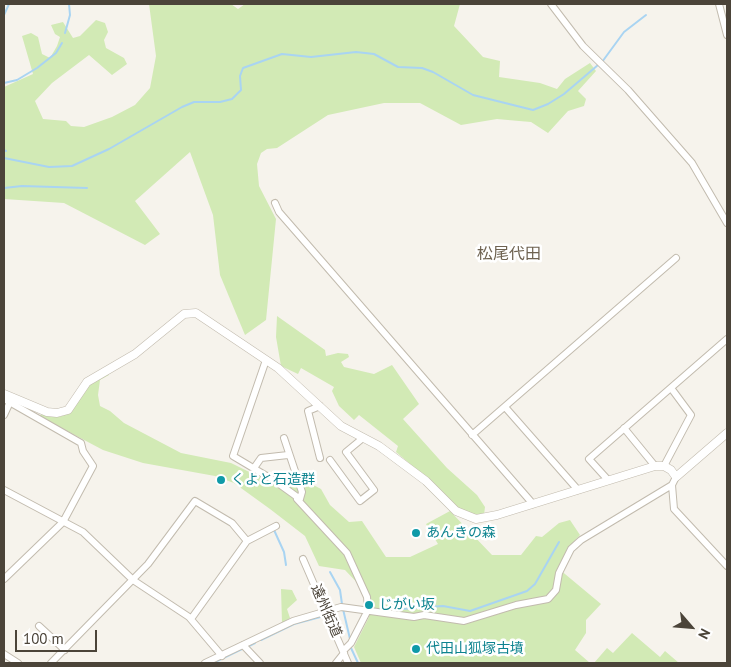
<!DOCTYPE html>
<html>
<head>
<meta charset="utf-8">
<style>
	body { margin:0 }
	#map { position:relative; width:731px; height:667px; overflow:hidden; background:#f6f3ec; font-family:"PT Sans",sans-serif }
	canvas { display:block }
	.frame { position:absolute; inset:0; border:5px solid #4b4439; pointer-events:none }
	.north { position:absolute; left:666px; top:602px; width:50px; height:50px; -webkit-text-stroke:4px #fff; paint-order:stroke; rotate:117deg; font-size:14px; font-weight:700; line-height:20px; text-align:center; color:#4b4439 }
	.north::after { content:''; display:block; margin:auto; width:18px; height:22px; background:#4b4439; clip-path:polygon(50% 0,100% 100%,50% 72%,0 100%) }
	.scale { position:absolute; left:15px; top:630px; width:82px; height:22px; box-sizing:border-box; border:2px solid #4b4439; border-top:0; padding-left:6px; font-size:15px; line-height:18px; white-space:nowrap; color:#4b4439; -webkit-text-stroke:4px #fff; paint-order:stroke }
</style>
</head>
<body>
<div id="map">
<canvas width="731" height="667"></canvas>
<div class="frame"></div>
<div class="north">N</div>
<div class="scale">100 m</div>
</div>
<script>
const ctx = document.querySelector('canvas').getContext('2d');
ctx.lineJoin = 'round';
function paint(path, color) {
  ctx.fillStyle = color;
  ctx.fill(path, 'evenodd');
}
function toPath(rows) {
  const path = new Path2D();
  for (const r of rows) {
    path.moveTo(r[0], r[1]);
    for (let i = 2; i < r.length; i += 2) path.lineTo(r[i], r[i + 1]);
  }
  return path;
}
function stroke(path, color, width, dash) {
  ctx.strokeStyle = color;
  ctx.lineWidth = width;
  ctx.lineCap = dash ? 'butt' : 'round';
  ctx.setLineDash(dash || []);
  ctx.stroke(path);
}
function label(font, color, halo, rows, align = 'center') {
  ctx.font = font + ' "PT Sans","Noto Sans JP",sans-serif';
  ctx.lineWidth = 5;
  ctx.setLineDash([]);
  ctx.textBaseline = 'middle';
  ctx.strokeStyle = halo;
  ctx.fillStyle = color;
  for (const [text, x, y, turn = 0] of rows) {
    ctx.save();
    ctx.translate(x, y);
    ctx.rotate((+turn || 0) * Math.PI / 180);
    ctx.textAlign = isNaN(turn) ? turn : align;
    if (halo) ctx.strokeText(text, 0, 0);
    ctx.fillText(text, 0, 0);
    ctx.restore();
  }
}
const green = toPath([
	[149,4,231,4,238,9,245,4,460,4,454,26,483,57,500,61,499,77,540,83,557,89,565,79,590,63,596,71,578,91,586,99,584,106,568,111,548,133,531,122,519,121,497,119,461,125,420,103,384,103,328,115,277,148,267,149,261,153,257,164,259,186,276,219,266,320,245,335,220,275,213,215,190,152,135,201,160,234,145,245,64,203,4,199,4,87,33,74,22,36,31,33,38,37,42,54,50,58,57,46,60,37,55,34,51,25,63,22,73,38,80,36,96,20,105,23,108,32,104,40,106,48,124,58,127,64,112,75,89,55,52,83,35,101,43,119,66,121,71,126,84,127,112,117,135,105,150,88,156,56],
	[277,316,325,350,326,356,338,353,348,354,349,357,341,362,344,367,374,374,392,365,419,404,403,419,447,468,477,495,485,507,484,515,464,514,437,487,396,452,398,446,359,415,354,420,339,406,332,391,334,387,301,368,298,374,281,366,276,337],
	[107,373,109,375,100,380,98,395,100,406,110,411,124,423,181,453,231,463,284,489,302,479,321,489,330,505,349,522,362,521,386,557,410,557,438,544,426,524,450,511,492,555,521,555,536,536,542,537,559,523,570,520,580,535,571,545,559,569,601,604,586,620,586,633,575,650,590,663,361,663,354,647,369,617,363,589,345,570,319,566,305,536,270,509,234,483,215,476,143,463,103,450,39,416,43,413,59,417,69,413,89,384],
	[281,589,292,590,297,600,287,609,290,618,282,623],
	[632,633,660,657,665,651,679,663,594,663,607,648,613,653]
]);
const stream = toPath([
	[4,15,9,4],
	[65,33,70,15,69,4],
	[602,62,624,32,646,15],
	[4,83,17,80,37,68,56,53,62,43],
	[4,150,6,151],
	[4,158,49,167,72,166,109,149,182,107,194,102,220,102,232,99,241,90,240,76,243,68,282,54,311,57,356,52,374,54,398,67,422,68,433,72,473,95,533,110,548,104,564,94,598,65],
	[4,188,22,186,87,188],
	[274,530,284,552,286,565],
	[330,572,340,590,342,604],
	[386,608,401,609,443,606,470,611,527,591,535,584,559,542],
	[343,609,350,639],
	[332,613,337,611],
	[261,640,294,624,324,616],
	[249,646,255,643],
	[351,648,358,663],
	[213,663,242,649]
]);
const minor = toPath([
	[551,4,583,46,628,90,692,163,727,223],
	[719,4,727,35],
	[275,203,279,212,533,504],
	[266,360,233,456,275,481,300,499,302,492,284,438],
	[4,399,81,443,83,451,93,466,63,522,4,579],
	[320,406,308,411,320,458],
	[505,407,578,490],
	[4,415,10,402],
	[624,428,655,466],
	[472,435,676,258],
	[330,460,360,501,374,490,346,452,363,438],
	[664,466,691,415,671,388],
	[254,468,261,458,288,455],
	[608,480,589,459,727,339],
	[672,485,674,509,727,566],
	[4,490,83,532,133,580,189,617,222,656],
	[297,499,347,553,367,597,368,610,351,643,343,651],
	[247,541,276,526],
	[303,559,348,663],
	[39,626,65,650],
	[243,645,260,663],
	[4,654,18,663],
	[51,663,148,564,195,501,232,523,247,541,191,619],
	[205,663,293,621,341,607,414,617,424,615,464,621,516,605,548,599,556,590,559,573,571,549,581,540,672,485,676,477],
	[336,663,344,653]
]);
const tertiary = toPath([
	[4,394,47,412,57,413,68,410,87,382,135,354,184,314,196,313,278,368,341,426,379,446,426,481,456,511,476,519,497,515,655,466,664,466,671,470,676,477,727,433]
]);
const markers = [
	[221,480,5,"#0f9aa8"],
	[416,533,5,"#0f9aa8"],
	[369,605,5,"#0f9aa8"],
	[416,649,5,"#0f9aa8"]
];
const cultureNames = [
	["くよと石造群",231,480],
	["あんきの森",426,533],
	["じがい坂",379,605],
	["代田山狐塚古墳",426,649]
];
const streetNames = [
	["遠州街道",326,611,66]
];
const quarterNames = [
	["松尾代田",509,254]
];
paint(green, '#d2eab5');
stroke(stream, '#a9d4f2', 2);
stroke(minor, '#c2bbae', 8);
stroke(tertiary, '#c2bbae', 9);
stroke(minor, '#fff', 6);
stroke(tertiary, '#fff', 8);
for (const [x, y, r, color] of markers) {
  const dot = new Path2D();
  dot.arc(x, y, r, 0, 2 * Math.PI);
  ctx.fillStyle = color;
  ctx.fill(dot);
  stroke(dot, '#fff', 2);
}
label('14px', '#0d838f', '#fff', cultureNames, 'left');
label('14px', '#4b4439', '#fff', streetNames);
label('16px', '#6e6250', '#fff', quarterNames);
</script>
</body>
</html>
